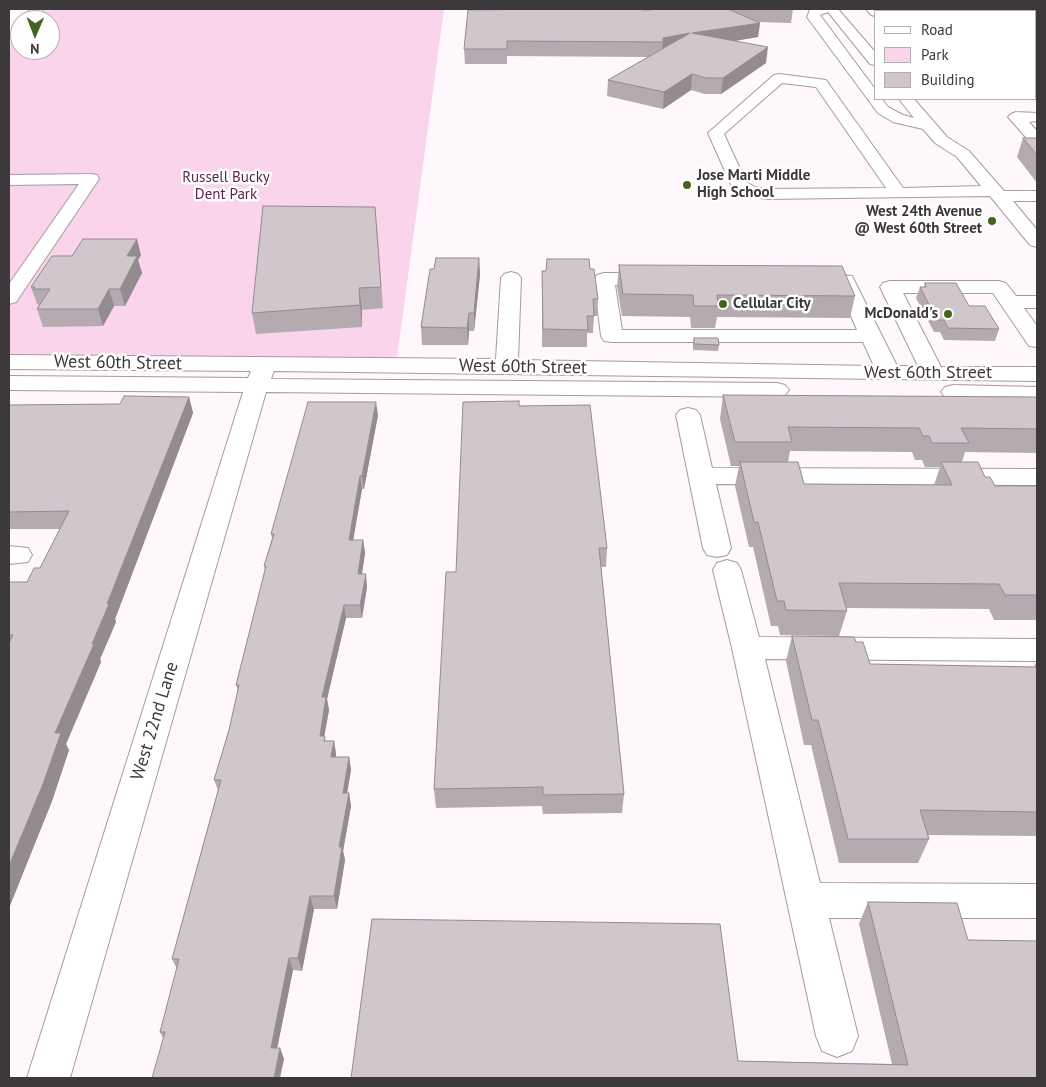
<!DOCTYPE html>
<html>
<head>
<meta charset="utf-8">
<style>
	body { margin:0 }
	#map { position:relative; width:1046px; height:1087px; overflow:hidden; background:#fef7fb; font-family:"PT Sans",sans-serif }
	canvas { display:block }
	.frame { position:absolute; inset:0; border:10px solid #3d383b; pointer-events:none }
	.legend { position:absolute; left:874px; top:10px; width:162px; height:90px; box-sizing:border-box; background:#fff; border:1px solid #b1afb1; margin:0; padding:6px 9px; list-style:none; font-size:15px; color:#3d383b }
	.legend li { display:flex; align-items:center; gap:10px; height:25px }
	.legend b { width:25px; border:1px solid #b1afb1 }
	.north { position:absolute; left:10px; top:10px; width:50px; height:50px; box-sizing:border-box; background:#fff; border:1px solid #b1afb1; border-radius:50%; rotate:181deg; font-size:14px; font-weight:700; line-height:20px; text-align:center; color:#3d383b }
	.north::after { content:''; display:block; margin:auto; width:18px; height:22px; background:#43641b; clip-path:polygon(50% 0,100% 100%,50% 72%,0 100%) }
</style>
</head>
<body>
<div id="map">
<canvas width="1046" height="1087"></canvas>
<div class="frame"></div>
<ul class="legend">
<li><b style="height:6px;background:#fff"></b>Road</li>
<li><b style="height:14px;background:#fad4eb"></b>Park</li>
<li><b style="height:14px;background:#d2c6cd"></b>Building</li>
</ul>
<div class="north">N</div>
</div>
<script>
const ctx = document.querySelector('canvas').getContext('2d');
ctx.lineJoin = 'round';
function paint(path, color) {
  ctx.fillStyle = color;
  ctx.fill(path, 'evenodd');
}
function toPath(rows) {
  const path = new Path2D();
  for (const r of rows) {
    path.moveTo(r[0], r[1]);
    for (let i = 2; i < r.length; i += 2) path.lineTo(r[i], r[i + 1]);
  }
  return path;
}
function stroke(path, color, width, dash) {
  ctx.strokeStyle = color;
  ctx.lineWidth = width;
  ctx.lineCap = dash ? 'butt' : 'round';
  ctx.setLineDash(dash || []);
  ctx.stroke(path);
}
function label(font, color, halo, rows, align = 'center') {
  ctx.font = font + ' "PT Sans",sans-serif';
  ctx.lineWidth = 5;
  ctx.setLineDash([]);
  ctx.textBaseline = 'middle';
  ctx.strokeStyle = halo;
  ctx.fillStyle = color;
  for (const [text, x, y, turn = 0] of rows) {
    ctx.save();
    ctx.translate(x, y);
    ctx.rotate((+turn || 0) * Math.PI / 180);
    ctx.textAlign = isNaN(turn) ? turn : align;
    if (halo) ctx.strokeText(text, 0, 0);
    ctx.fillText(text, 0, 0);
    ctx.restore();
  }
}
const green = toPath([
	[47,9,444,9,396,365,9,364,9,44,20,34,20,50,50,50,50,20,35,20]
]);
const minor = toPath([
	[31,9,44,9,33,20,20,20,31,9],
	[814,9,838,9,875,52,875,65,870,64,828,12,820,15,875,89,875,99,882,99,888,107,903,115,914,118,899,99,914,99,947,137,969,151,1004,191,1037,191,1037,201,1013,201,1037,230,1037,247,1030,245,990,196,766,199,743,195,733,189,708,133,774,75,779,74,826,80,903,188,981,186,957,157,935,143,923,129,893,122,878,113,807,17,810,10,814,9],
	[782,83,816,87,886,188,766,189,755,187,746,182,724,134,782,83],
	[866,9,879,9,881,11,875,11,875,16,871,15,866,9],
	[1035,89,1037,89,1037,97,1035,97,1035,89],
	[1016,112,1037,113,1037,121,1029,122,1037,131,1037,145,1031,143,1008,117,1011,114,1016,112],
	[91,174,97,175,99,179,16,302,9,304,9,284,79,184,9,185,9,175,91,174],
	[511,272,518,274,521,278,518,360,874,366,863,342,612,342,604,341,601,336,594,279,597,275,604,273,656,273,663,275,666,279,663,283,656,285,615,285,622,330,857,330,838,286,824,284,821,280,824,276,831,274,852,276,897,366,918,366,880,287,883,283,890,281,999,281,1006,283,1016,296,1037,296,1037,308,1024,308,1037,326,1037,347,1029,346,993,293,903,293,941,367,1037,367,1037,381,274,371,271,379,777,383,785,385,789,390,785,395,777,397,266,392,70,1078,27,1078,243,392,9,390,9,376,248,378,251,371,9,369,9,355,496,359,501,278,504,274,511,272],
	[953,385,1037,387,1037,401,953,399,945,397,941,392,945,387,953,385],
	[688,408,696,410,700,415,712,468,1037,469,1037,485,716,484,731,548,727,555,717,557,707,555,703,548,676,415,680,410,688,408],
	[9,546,28,548,32,555,28,562,9,564,9,546],
	[727,560,737,563,741,570,759,637,1037,639,1037,661,765,659,820,883,1037,884,1037,918,829,918,858,1036,852,1051,837,1057,822,1051,816,1036,732,648,713,570,717,563,727,560]
]);
const wall = toPath([
	[651,9,793,9,791,23,759,22,760,23,758,37,735,41,766,63,721,94,705,94,691,90,663,109,607,96,608,80,648,57,507,56,507,64,465,64,464,49,642,10,651,10],
	[925,9,1037,9,1037,65,1035,65,1035,11,928,11],
	[1023,138,1037,138,1037,183,1017,157],
	[377,227,383,308,362,310,362,327,256,334,252,313],
	[141,255,138,260,142,273,125,306,114,306,103,326,43,327,37,309,39,306,38,304,37,304,31,287],
	[479,258,480,275,474,331,469,331,468,345,422,345,421,327,434,269],
	[619,265,855,296,850,318,717,317,715,328,691,328,690,317,622,316,617,287],
	[590,269,598,299,597,316,594,316,593,333,587,333,587,347,542,347,542,271],
	[925,283,969,306,999,329,995,341,944,340,940,332,934,332,916,298,920,287,924,287],
	[694,338,719,345,718,351,693,350,693,344],
	[723,395,1037,397,1037,453,965,452,962,462,985,477,995,486,1037,486,1037,620,994,620,989,609,846,608,847,611,839,636,780,635,778,626,771,626,753,547,749,547,735,486,739,466,731,466,720,419],
	[790,451,912,452,915,460,922,460,925,467,940,467,934,485,804,484,788,462],
	[189,397,193,413,115,619,116,622,100,659,101,662,66,744,69,750,52,801,9,908,9,582,27,582,40,568,60,529,9,529,9,405,120,404],
	[519,406,607,548,606,567,601,567,624,794,622,813,543,814,542,806,436,808,434,789,456,572],
	[378,415,364,489,362,489,353,540,363,540,365,553,362,574,367,587,362,618,346,618,327,699,329,710,324,736,326,741,334,741,336,754,336,757,349,757,351,770,347,793,349,793,351,806,343,851,345,860,337,909,314,909,302,971,293,970,277,1048,280,1048,284,1059,163,1038,160,1032,177,969,172,959,218,790,214,780,229,730,238,690,236,685,265,571,264,566,272,538,271,534],
	[792,636,856,642,870,664,1034,667,1037,659,1037,836,928,835,929,839,918,863,839,863,811,745,804,745,786,661],
	[868,902,968,940,1037,1078,738,1061,892,1064,859,924]
]);
const shadedWall = toPath([
	[760,23,758,37,690,48,692,33],
	[690,33,662,53,663,38],
	[768,47,766,63,721,94,723,78],
	[692,74,691,90,663,109,664,92],
	[137,239,141,255,138,260,142,273,125,306,120,289,127,256],
	[479,258,480,275,474,331,474,313],
	[359,288,362,310,362,327,360,305],
	[109,289,114,306,103,326,98,309],
	[469,313,469,331,468,345,467,328],
	[189,397,193,413,115,619,116,622,100,659,101,662,66,744,69,750,52,801,9,908,9,866,55,733,92,644,107,604],
	[376,402,378,415,364,489,362,476],
	[360,476,362,489,351,553,349,540],
	[363,540,365,553,360,587,358,574],
	[366,574,367,587,362,618,360,605],
	[344,605,346,618,327,699,329,710,322,749,320,736,322,697],
	[334,741,336,754,333,770,331,757],
	[349,757,351,770,345,806,343,793],
	[349,793,351,806,343,851,345,860,337,909,334,896,339,847],
	[310,896,314,909,302,971,298,958],
	[289,958,293,970,275,1059,271,1048],
	[280,1048,284,1059,280,1078,274,1078]
]);
const building = toPath([
	[564,9,641,9,642,10,651,10,652,9,728,9,760,23,692,33,768,47,723,78,706,78,692,74,664,92,608,80,690,33,663,38,663,42,507,41,507,49,464,49,468,10,564,9],
	[946,9,1037,9,1037,48,1035,48,1035,11,948,11,946,9],
	[1023,138,1037,138,1037,155,1023,138],
	[263,206,375,207,381,287,359,288,360,305,252,313,263,206],
	[83,239,137,239,127,256,137,256,120,289,109,289,98,309,37,309,50,289,33,289,35,287,31,287,52,256,72,256,83,239],
	[436,258,479,258,474,313,469,313,467,328,421,327,430,269,434,269,436,258],
	[547,259,589,259,590,269,594,269,598,299,593,299,594,316,587,316,588,330,543,329,542,271,546,271,547,259],
	[619,265,842,266,855,296,717,295,718,306,694,306,693,295,623,294,619,265],
	[925,283,956,283,969,306,985,306,999,329,948,328,944,320,937,320,920,287,926,287,925,283],
	[694,338,718,338,719,345,694,344,694,338],
	[723,395,1037,397,1037,429,961,428,969,443,932,443,929,436,923,436,919,428,788,427,792,442,735,442,723,395],
	[124,396,189,397,107,604,109,604,92,644,94,644,55,733,61,733,43,784,9,866,9,643,13,635,9,635,9,582,27,582,34,568,40,568,69,511,9,512,9,405,120,404,124,396],
	[519,401,519,406,590,405,607,548,599,548,624,794,543,795,543,787,434,789,446,572,456,572,463,402,519,401],
	[308,402,376,402,362,476,360,476,349,540,363,540,358,574,366,574,363,590,360,605,344,605,322,697,326,697,320,736,325,736,324,741,334,741,331,757,349,757,343,793,349,793,339,847,342,847,334,896,310,896,298,958,289,958,271,1048,280,1048,274,1078,152,1078,165,1032,160,1032,179,959,172,959,221,780,214,780,229,730,239,685,236,685,266,566,264,566,274,534,271,534,308,402],
	[740,462,798,462,804,484,952,485,941,462,978,462,985,477,990,477,995,486,1037,486,1037,595,1005,595,999,584,839,583,847,611,786,610,784,601,777,601,758,522,754,522,740,462],
	[792,636,854,637,856,642,863,642,870,664,1037,667,1037,812,920,810,929,839,848,839,818,720,812,720,792,636],
	[868,902,957,903,968,940,1037,941,1037,1078,351,1078,372,919,720,924,738,1061,908,1065,868,902]
]);
const markers = [
	[687,185,5,"#43641b"],
	[992,221,5,"#43641b"],
	[723,304,5,"#43641b"],
	[948,314,5,"#43641b"]
];
const farPoinames = [
	["Jose Marti Middle",697,176],
	["High School",697,193],
	["West 24th Avenue",982,212,"right"],
	["@ West 60th Street",982,229,"right"],
	["Cellular City",733,304],
	["McDonald's",938,314,"right"]
];
const farParknames = [
	["Russell Bucky",226,178],
	["Dent Park",226,195]
];
const streetNames = [
	["West 60th Street",118,363,1],
	["West 60th Street",523,367,1],
	["West 60th Street",928,373],
	["West 22nd Lane",155,721,-73]
];
paint(green, '#fad4eb');
stroke(minor, '#a69aa1', 2);
paint(minor, '#fff');
paint(wall, '#b5aab0');
paint(shadedWall, '#938b90');
paint(building, '#d2c6cd');
stroke(building, '#938b90', 1);
for (const [x, y, r, color] of markers) {
  const dot = new Path2D();
  dot.arc(x, y, r, 0, 2 * Math.PI);
  ctx.fillStyle = color;
  ctx.fill(dot);
  stroke(dot, '#fff', 2);
}
label('bold 15px', '#3d383b', '#fff', farPoinames, 'left');
label('15px', '#5a1e48', '#fff', farParknames);
label('18px', '#3d383b', '#fff', streetNames);
</script>
</body>
</html>
